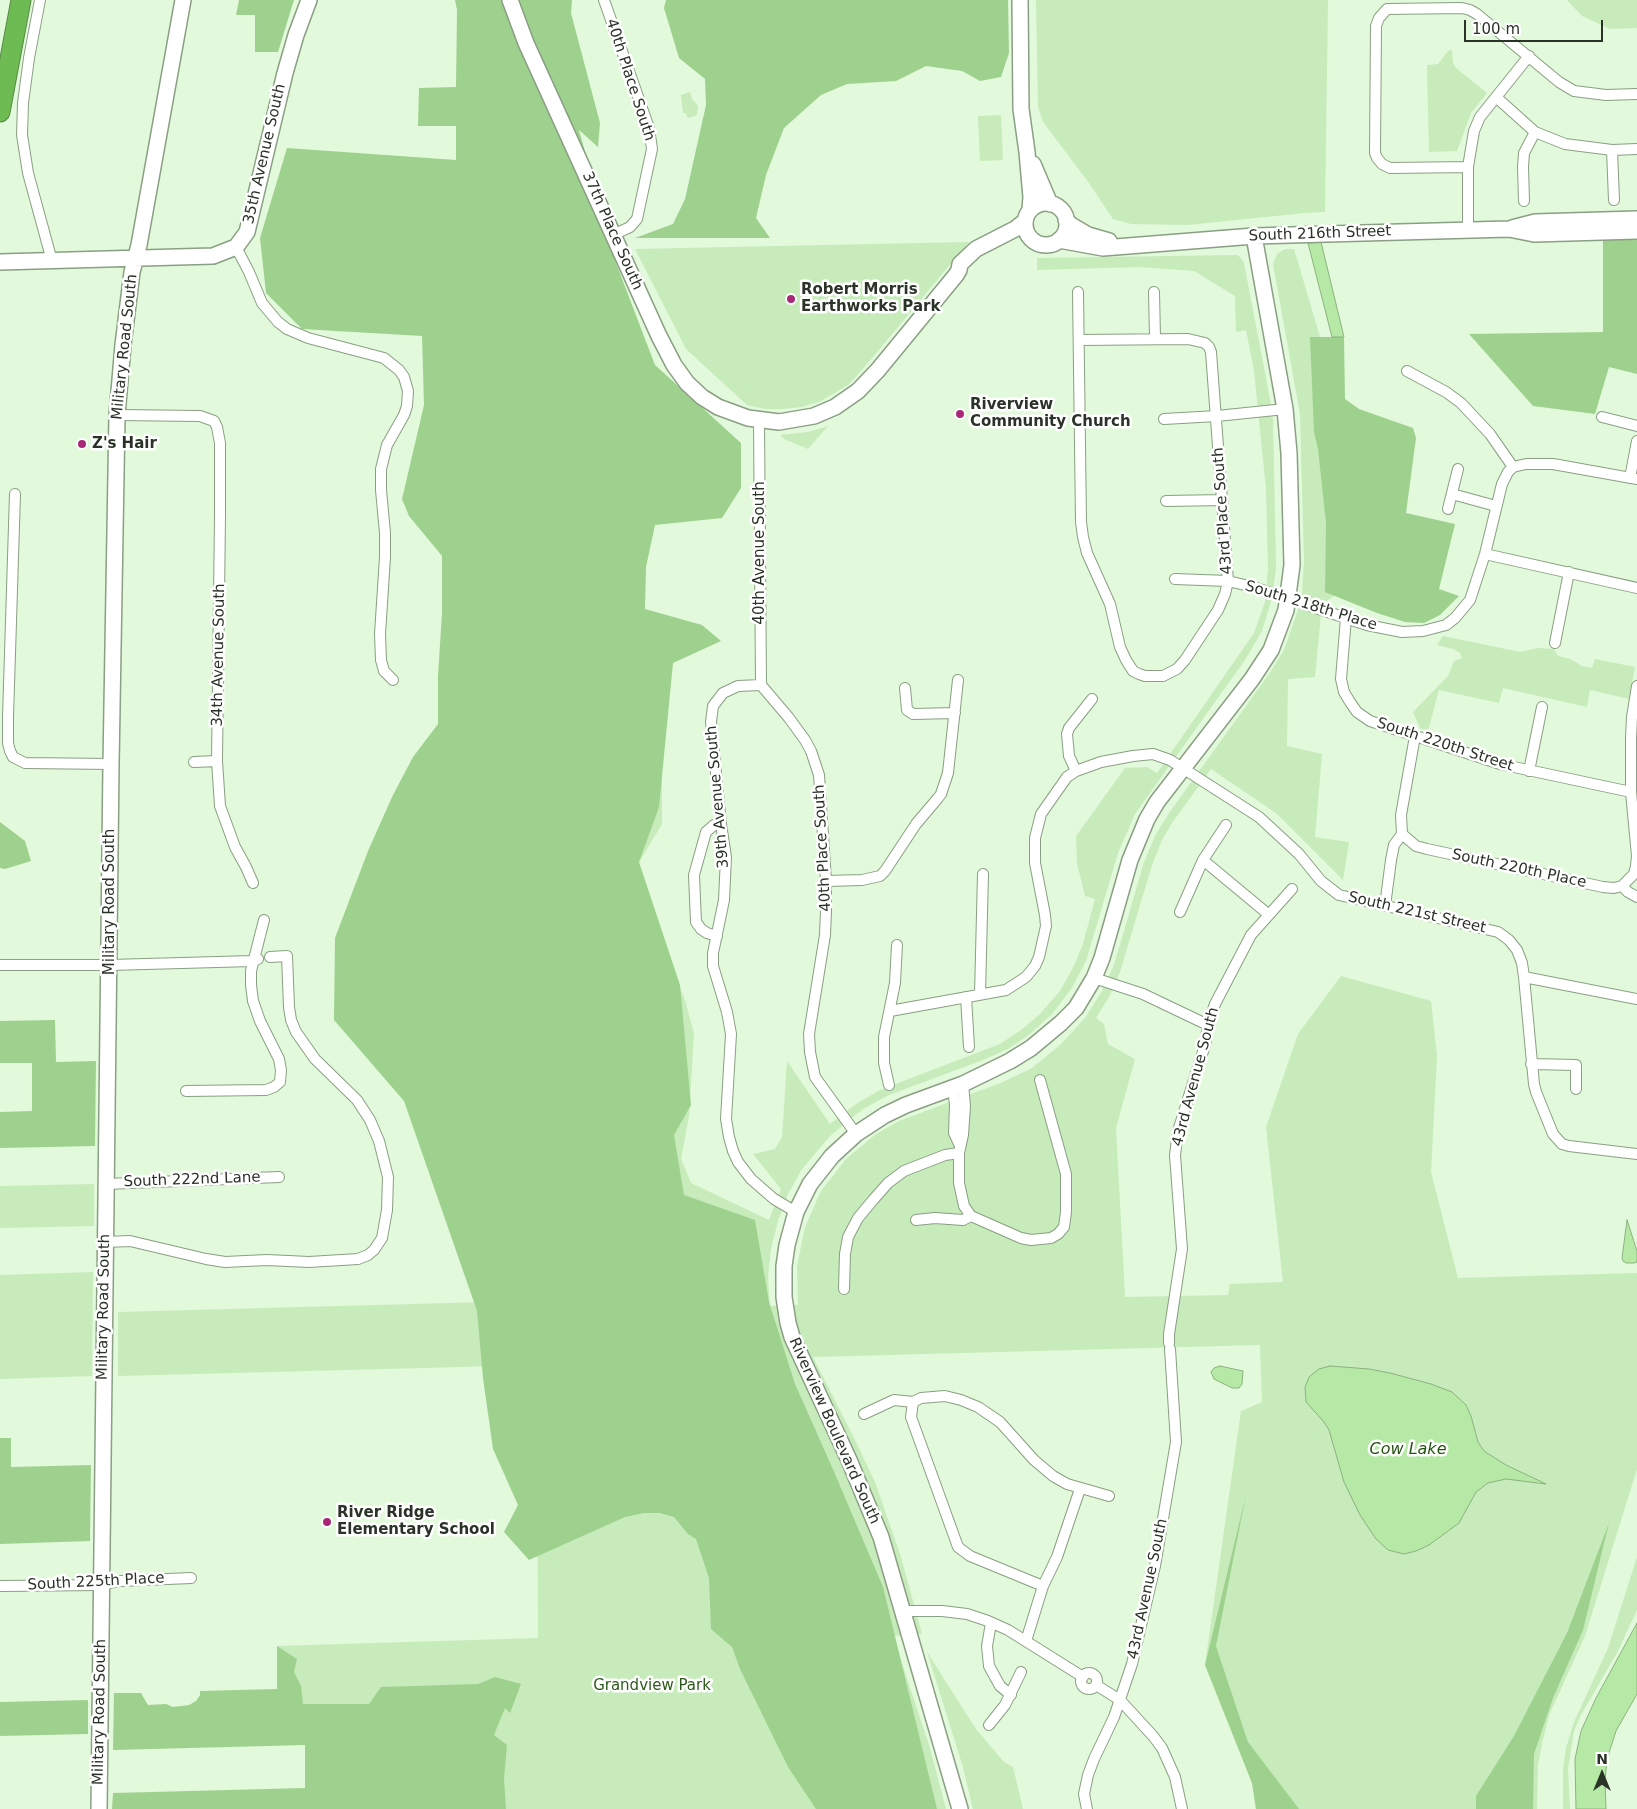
<!DOCTYPE html>
<html>
<head>
<meta charset="utf-8">
<style>
	body { margin:0 }
	#map { position:relative; width:1637px; height:1809px; overflow:hidden; background:#e2f9db; font-family:"DejaVu Sans",sans-serif }
	canvas { display:block }
	.north { position:absolute; left:1577px; top:1749px; width:50px; height:50px; -webkit-text-stroke:4px #fff; paint-order:stroke; rotate:0deg; font-size:14px; font-weight:700; line-height:20px; text-align:center; color:#2a3327 }
	.north::after { content:''; display:block; margin:auto; width:18px; height:22px; background:#2a3327; clip-path:polygon(50% 0,100% 100%,50% 72%,0 100%) }
	.scale { position:absolute; left:1464px; top:20px; width:139px; height:22px; box-sizing:border-box; border:2px solid #2a3327; border-top:0; padding-left:6px; font-size:15px; line-height:18px; white-space:nowrap; color:#2a3327; -webkit-text-stroke:4px #fff; paint-order:stroke }
</style>
</head>
<body>
<div id="map">
<canvas width="1637" height="1809"></canvas>
<div class="north">N</div>
<div class="scale">100 m</div>
</div>
<script>
const ctx = document.querySelector('canvas').getContext('2d');
ctx.lineJoin = 'round';
function paint(path, color) {
  ctx.fillStyle = color;
  ctx.fill(path, 'evenodd');
}
function toPath(rows) {
  const path = new Path2D();
  for (const r of rows) {
    if (r.length === 3) {
      path.moveTo(r[0] + r[2], r[1]);
      path.arc(r[0], r[1], r[2], 0, 2 * Math.PI);
      continue;
    }
    path.moveTo(r[0], r[1]);
    for (let i = 2; i < r.length; i += 2) path.lineTo(r[i], r[i + 1]);
  }
  return path;
}
function stroke(path, color, width, dash) {
  ctx.strokeStyle = color;
  ctx.lineWidth = width;
  ctx.lineCap = dash ? 'butt' : 'round';
  ctx.setLineDash(dash || []);
  ctx.stroke(path);
}
function label(font, color, halo, rows, align = 'center') {
  ctx.font = font + ' "DejaVu Sans",sans-serif';
  ctx.lineWidth = 5;
  ctx.setLineDash([]);
  ctx.textBaseline = 'middle';
  ctx.strokeStyle = halo;
  ctx.fillStyle = color;
  for (const [text, x, y, turn = 0] of rows) {
    ctx.save();
    ctx.translate(x, y);
    ctx.rotate((+turn || 0) * Math.PI / 180);
    ctx.textAlign = isNaN(turn) ? turn : align;
    if (halo) ctx.strokeText(text, 0, 0);
    ctx.fillText(text, 0, 0);
    ctx.restore();
  }
}
const green = toPath([
	[1036,0,1328,0,1325,212,1305,213,1188,225,1131,224,1113,219,1089,183,1043,122,1038,107],
	[1567,0,1637,0,1637,28,1610,29,1582,16],
	[1452,50,1453,63,1456,68,1487,93,1471,113,1457,151,1429,152,1427,65,1438,64,1448,51],
	[690,92,692,99,698,106,697,115,689,118,687,117,686,113,683,113,681,95],
	[1001,115,1003,160,980,161,978,116],
	[969,242,862,370,848,385,821,401,802,407,781,409,765,409,747,405,686,349,635,249],
	[1285,249,1294,249,1320,337,1340,592,1322,604,1315,677,1288,679,1287,746,1322,754,1315,837,1349,842,1343,880,1276,813,1211,769,1172,823,1162,840,1152,865,1120,972,1109,997,1096,1018,1104,1024,1108,1044,1135,1059,1116,1128,1125,1297,1228,1295,1230,1284,1283,1282,1266,1127,1298,1034,1341,976,1431,1001,1437,1056,1431,1172,1458,1278,1637,1273,1637,1469,1585,1636,1550,1713,1543,1739,1538,1765,1537,1809,1256,1809,1252,1783,1205,1665,1241,1411,1262,1402,1260,1345,813,1357,852,1434,875,1482,901,1557,922,1634,893,1636,930,1748,946,1809,323,1809,305,1745,277,1689,277,1646,538,1638,537,1365,118,1376,118,1312,486,1302,662,667,662,824,638,864,653,920,685,1000,694,1034,689,1116,681,1159,691,1183,769,1220,781,1189,753,1154,775,1149,782,1137,787,1061,830,1124,856,1104,880,1090,1000,1044,1021,1030,1040,1014,1060,991,1074,966,1083,944,1095,899,1085,896,1077,863,1076,836,1125,768,1147,767,1157,773,1254,633,1265,602,1268,569,1266,489,1254,371,1246,330,1236,332,1235,296,1194,271,1139,267,1037,270,1037,258,1237,255,1241,258,1244,263,1270,399,1273,420,1276,568,1272,598,1262,631,1245,660,1135,814,1118,853,1086,961,1072,988,1053,1013,1030,1034,1008,1049,983,1060,889,1095,863,1109,830,1136,802,1169,788,1194,778,1221,771,1249,768,1277,770,1306,798,1305,797,1266,805,1227,821,1191,846,1159,876,1134,899,1121,1003,1082,1032,1068,1061,1044,1085,1018,1102,991,1114,965,1144,862,1156,834,1169,813,1269,674,1284,650,1297,613,1302,592,1304,560,1300,414,1273,264,1277,254],
	[828,426,808,449,784,439,780,435,808,432],
	[1443,636,1520,652,1538,648,1554,649,1558,656,1570,659,1582,666,1592,668,1595,659,1635,667,1629,699,1590,690,1587,707,1503,688,1499,703,1439,690,1428,731,1420,728,1413,712,1448,676,1454,661,1462,658,1460,653,1453,649,1437,645],
	[94,1184,94,1226,0,1228,0,1186],
	[93,1272,92,1376,0,1379,0,1275],
	[1637,1557,1637,1610,1618,1651,1581,1715,1574,1731,1568,1769,1570,1809,1563,1809,1563,1770,1566,1748,1574,1722,1608,1648],
	[927,1652,976,1729,1004,1762,1013,1767,1023,1809,973,1809,962,1764]
]);
const forest = toPath([
	[239,0,294,0,278,52,255,52,255,15,236,15],
	[455,0,572,0,571,13,600,123,598,147,579,130,616,263,655,365,741,443,741,488,722,518,655,525,646,567,645,609,702,625,721,641,673,663,659,807,639,862,680,985,691,1105,674,1135,684,1195,755,1220,769,1302,795,1384,835,1474,883,1587,937,1809,816,1809,788,1767,740,1669,732,1647,711,1629,709,1578,696,1539,688,1534,674,1517,660,1513,644,1513,625,1517,529,1560,504,1532,518,1505,493,1449,483,1378,477,1311,404,1101,334,1020,335,938,368,851,392,797,413,757,438,724,438,676,442,613,442,556,409,516,402,499,424,405,422,336,302,329,266,293,260,238,287,148,456,160,456,126,418,126,419,88,456,87,457,10],
	[666,0,1008,0,1009,53,1001,77,980,81,962,71,926,66,896,81,847,84,821,95,784,128,766,175,756,218,770,238,635,238,673,224,685,199,706,105,705,79,679,58,664,8],
	[1637,236,1637,374,1609,367,1595,414,1533,406,1469,334,1603,332,1603,237],
	[1310,337,1344,337,1345,399,1359,409,1413,428,1416,438,1406,513,1455,524,1439,589,1459,596,1440,615,1424,623,1405,622,1377,613,1325,592,1326,523,1318,449,1314,432],
	[0,822,25,841,31,861,5,869,0,868],
	[55,1020,56,1062,96,1061,95,1146,0,1148,0,1112,32,1111,32,1063,0,1063,0,1021],
	[0,1438,11,1438,11,1467,91,1465,90,1541,0,1544],
	[1246,1495,1216,1646,1248,1742,1299,1809,1256,1809,1252,1783,1205,1665],
	[1609,1523,1583,1630,1553,1698,1534,1754,1533,1809,1476,1809,1476,1796,1514,1736,1567,1633],
	[277,1646,297,1659,294,1672,301,1686,303,1704,369,1704,381,1687,478,1684,495,1677,521,1684,510,1713,505,1708,494,1735,507,1745,504,1778,506,1809,112,1809,113,1793,305,1788,305,1745,113,1750,114,1693,141,1693,148,1705,166,1704,173,1707,189,1705,196,1701,200,1695,200,1691,277,1689],
	[88,1700,88,1734,0,1736,0,1702]
]);
const water = toPath([
	[1321,242,1344,337,1332,337,1308,243,1321,242],
	[1627,1220,1637,1251,1637,1262,1634,1263,1626,1263,1623,1261,1622,1258,1627,1220],
	[1220,1366,1243,1371,1242,1384,1239,1388,1232,1388,1214,1379,1211,1372,1214,1368,1220,1366],
	[1330,1366,1369,1369,1390,1373,1431,1384,1452,1392,1466,1405,1471,1416,1478,1442,1484,1451,1506,1465,1546,1484,1506,1479,1488,1483,1476,1492,1459,1523,1429,1545,1416,1551,1404,1554,1388,1550,1376,1539,1360,1515,1344,1482,1329,1430,1324,1422,1306,1402,1305,1387,1309,1377,1319,1369,1330,1366],
	[1637,1623,1637,1694,1616,1731,1607,1759,1605,1781,1606,1809,1576,1809,1575,1759,1581,1731,1596,1698,1637,1623]
]);
const street = toPath([
	[40,0,29,58,23,103,22,135,28,173,52,261],
	[604,0,649,128,652,149,637,219,630,227,613,235],
	[1496,97,1535,132,1565,144,1612,150,1637,149],
	[1612,150,1614,200],
	[1468,167,1390,168,1382,164,1377,158,1375,153,1376,26,1379,18,1387,9,1462,8,1470,10,1477,14,1559,82,1574,91,1606,95,1637,94],
	[1524,201,1523,167,1524,153,1535,132],
	[1468,229,1468,167,1474,131,1480,117,1529,56],
	[236,247,249,272,262,303,278,322,287,329,308,338,384,358,399,370,404,377,408,391,407,406,404,415,387,445,381,469,381,490,385,533,385,557,380,634,381,660,384,671,393,680],
	[1078,292,1081,522,1083,537,1087,553,1110,604,1120,647,1126,660,1133,671,1139,674,1145,676,1163,676,1177,669,1185,660,1218,610,1225,594,1228,581,1211,352,1209,347,1205,343,1188,339,1079,340],
	[1154,292,1155,338],
	[1407,371,1446,392,1461,403,1490,434,1513,467,1526,464,1553,464,1637,479],
	[117,415,200,416,214,421,217,427,220,443,220,516,217,761,220,806,235,847,246,867,253,883],
	[1602,417,1637,426],
	[1164,419,1217,416,1285,409],
	[759,420,761,685],
	[1630,478,1637,441],
	[15,494,8,717,8,743,10,751,13,757,25,763,111,764],
	[1452,494,1496,506],
	[1166,501,1223,500],
	[1448,509,1458,469],
	[1485,554,1637,588],
	[1175,579,1228,581,1253,587,1367,625,1402,632,1423,631,1446,625,1455,618,1470,600,1485,554,1502,484,1508,472,1513,467],
	[1346,618,1341,679,1344,692,1350,702,1357,712,1370,721,1500,764,1631,792],
	[1555,643,1569,572],
	[761,685,738,686,723,693,713,706,711,722,721,824,726,857,724,900,713,953,713,966,727,1012,731,1034,726,1119,729,1137,733,1151,738,1162,751,1179,774,1199,796,1212],
	[761,685,789,718,805,740,811,751,819,775,826,881,826,911,825,935,809,1034,810,1052,815,1077,856,1134],
	[905,688,907,710,913,714,955,713],
	[194,762,217,761],
	[1076,771,1069,756,1067,734,1069,728,1092,699],
	[1529,771,1542,707],
	[1402,834,1416,846,1427,849,1603,887,1614,888,1622,886,1628,892,1637,897],
	[1203,860,1268,914],
	[826,881,862,880,880,876,885,871,916,824,938,798,941,794,948,773,958,680],
	[1622,886,1634,874,1636,866,1637,856,1631,792,1631,738,1632,717,1637,686],
	[1385,906,1391,860,1394,845,1402,834,1401,815,1415,736],
	[1180,912,1203,860,1226,825],
	[717,936,707,933,701,929,696,922,694,875,706,832,714,825,721,824],
	[0,965,110,965,253,961,258,959],
	[1524,977,1534,1084,1536,1092,1553,1134,1562,1144,1569,1146,1637,1154],
	[1094,978,1143,994,1208,1025],
	[980,994,983,874],
	[966,997,969,1047],
	[890,1011,1006,990,1026,977,1035,966,1039,957,1046,926,1045,915,1035,863,1035,838,1041,814,1067,777,1076,771,1101,762,1133,756,1153,754,1170,760,1259,817,1299,854,1321,881,1339,895,1498,932,1509,940,1517,950,1522,963,1524,977,1637,999],
	[1531,1064,1576,1065,1576,1089],
	[963,1084,965,1106,963,1135,959,1153,959,1183,964,1206,971,1216],
	[889,1085,884,1063,884,1037,895,983,897,945],
	[953,1088,955,1105,954,1133,960,1146],
	[186,1091,266,1090,274,1087,280,1082,281,1070,279,1059,260,1021,253,1001,251,985,251,971,264,920],
	[106,1184,279,1177],
	[971,1216,1021,1238,1031,1240,1051,1238,1058,1234,1064,1227,1066,1212,1066,1174,1040,1080],
	[916,1220,935,1218,963,1220,971,1216],
	[105,1242,130,1241,206,1259,225,1262,267,1260,309,1262,358,1259,368,1255,374,1250,382,1238,387,1210,388,1177,379,1141,370,1120,357,1100,315,1059,296,1032,291,1020,289,1007,287,956,270,957],
	[844,1289,845,1254,848,1237,858,1218,873,1200,888,1183,904,1171,945,1155,959,1153],
	[1169,1343,1169,1334,1182,1249,1175,1155,1178,1131,1205,1045,1208,1025,1215,1004,1251,935,1292,889],
	[913,1402,921,1398,945,1396,961,1400,978,1407,1000,1422,1034,1460,1053,1476,1067,1484,1109,1496],
	[864,1414,894,1400,913,1402,911,1417,958,1547,970,1556,1043,1586],
	[0,1586,101,1585,120,1581,191,1578],
	[903,1611,942,1611,967,1614,988,1621,1008,1630,1083,1677],
	[991,1623,987,1646,989,1666,1000,1686,1011,1695],
	[1026,1641,1043,1586,1057,1557,1080,1489],
	[1089,1681,8],
	[1096,1685,1120,1700,1153,1736,1162,1748,1175,1777,1182,1809],
	[989,1725,1005,1705,1021,1672],
	[1087,1809,1084,1794,1088,1775,1094,1759,1114,1717,1132,1664,1155,1566,1176,1442,1170,1349]
]);
const secondary = toPath([
	[510,0,526,43,659,336,674,365,687,383,702,397,718,407,748,418,779,422,814,416,835,407,858,391,878,370,956,275,959,270,960,264,976,249,1015,229,1025,221],
	[1020,0,1021,109,1027,152,1031,197,1030,210],
	[1033,164,1050,204],
	[1046,224,21],
	[1066,220,1071,225,1088,235,1109,241],
	[1512,228,1535,222,1637,219],
	[1059,240,1103,248,1254,236,1509,229,1534,234,1637,231],
	[0,262,213,256,236,247,247,232,285,73,296,35,309,0],
	[99,1809,111,764,117,415,123,345,132,272,139,245,183,0],
	[960,1809,881,1537,849,1460,792,1337,788,1323,784,1297,784,1266,787,1245,796,1212,810,1184,832,1156,856,1134,885,1115,906,1105,963,1084,1010,1061,1031,1048,1061,1023,1076,1008,1094,978,1102,958,1130,860,1147,819,1157,802,1252,679,1271,650,1286,610,1292,565,1289,453,1285,409,1254,236]
]);
const highway = toPath([
	[0,112,21,0]
]);
const markers = [
	[791,299,5,"#a82876"],
	[960,414,5,"#a82876"],
	[82,444,5,"#a82876"],
	[327,1522,5,"#a82876"]
];
const streetNames = [
	["40th Place South",630,80,72],
	["35th Avenue South",265,154,-77],
	["37th Place South",612,231,66],
	["South 216th Street",1320,234,-2],
	["Military Road South",125,347,-84],
	["43rd Place South",1223,511,-94],
	["40th Avenue South",760,553,-90],
	["South 218th Place",1311,606,17],
	["34th Avenue South",219,655,-89],
	["South 220th Street",1445,745,18],
	["39th Avenue South",718,797,-95],
	["40th Place South",823,848,-93],
	["South 220th Place",1519,869,12],
	["Military Road South",110,902,-90],
	["South 221st Street",1417,913,13],
	["43rd Avenue South",1196,1077,-75],
	["South 222nd Lane",192,1180,-2],
	["Military Road South",104,1307,-89],
	["Riverview Boulevard South",834,1431,66],
	["South 225th Place",96,1582,-3],
	["43rd Avenue South",1148,1589,-78],
	["Military Road South",100,1712,-89]
];
const poiNames = [
	["Robert Morris",801,290],
	["Earthworks Park",801,307],
	["Riverview",970,405],
	["Community Church",970,422],
	["Z's Hair",92,444],
	["River Ridge",337,1513],
	["Elementary School",337,1530]
];
const parkNames = [
	["Grandview Park",652,1686]
];
const waterNames = [
	["Cow Lake",1408,1450]
];
paint(green, '#c7ebbb');
paint(forest, '#9fd18e');
paint(water, '#b6e9a5');
stroke(water, '#8cb27f', 1);
stroke(street, '#8a9f83', 12);
stroke(secondary, '#8a9f83', 18);
stroke(highway, '#578b44', 21);
stroke(street, '#fff', 10);
stroke(secondary, '#fff', 15);
stroke(highway, '#6fbb53', 19);
for (const [x, y, r, color] of markers) {
  const dot = new Path2D();
  dot.arc(x, y, r, 0, 2 * Math.PI);
  ctx.fillStyle = color;
  ctx.fill(dot);
  stroke(dot, '#fff', 2);
}
label('15px', '#2a3327', '#fff', streetNames);
label('bold 15px', '#2a3327', '#fff', poiNames, 'left');
label('15px', '#2c5b19', '#fff', parkNames);
label('italic 16px', '#255310', '#fff', waterNames);
</script>
</body>
</html>
